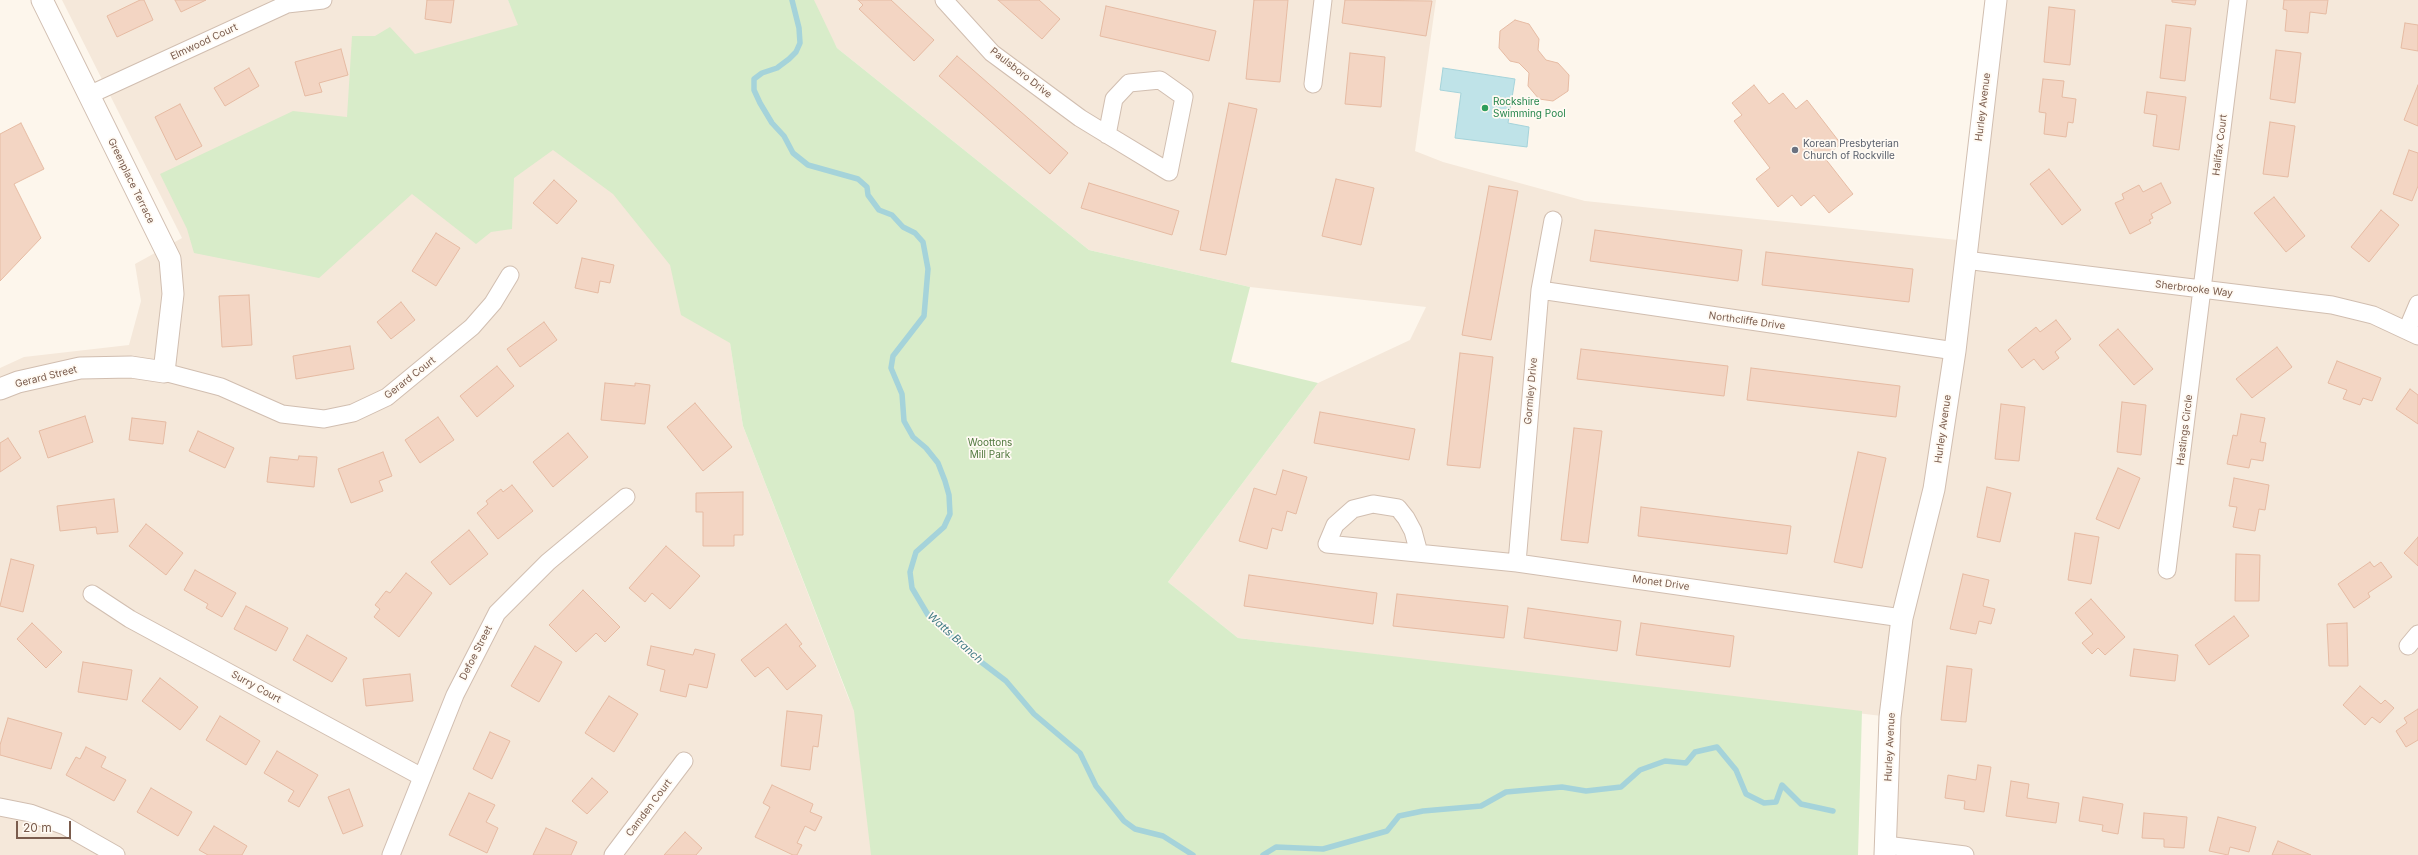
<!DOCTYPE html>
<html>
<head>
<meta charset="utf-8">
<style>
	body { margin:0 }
	#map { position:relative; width:2418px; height:855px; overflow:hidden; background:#fdf6ec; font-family:Inter,sans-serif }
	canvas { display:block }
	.scale { position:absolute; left:16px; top:821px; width:55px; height:18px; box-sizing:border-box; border:2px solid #7a5c4d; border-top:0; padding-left:5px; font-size:12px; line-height:14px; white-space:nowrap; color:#7a5c4d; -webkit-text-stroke:3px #fffaf3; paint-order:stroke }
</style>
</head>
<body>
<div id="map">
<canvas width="2418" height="855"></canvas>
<div class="scale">20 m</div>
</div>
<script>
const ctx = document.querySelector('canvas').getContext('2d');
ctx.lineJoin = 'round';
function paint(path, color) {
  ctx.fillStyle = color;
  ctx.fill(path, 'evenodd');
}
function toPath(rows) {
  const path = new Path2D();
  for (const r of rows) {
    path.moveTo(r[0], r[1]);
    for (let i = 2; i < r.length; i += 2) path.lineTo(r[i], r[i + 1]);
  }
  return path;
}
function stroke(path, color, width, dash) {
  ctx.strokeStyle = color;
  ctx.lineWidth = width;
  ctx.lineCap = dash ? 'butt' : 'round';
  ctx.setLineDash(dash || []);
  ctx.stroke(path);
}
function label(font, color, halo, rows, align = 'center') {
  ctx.font = font + ' Inter,sans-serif';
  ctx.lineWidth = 3.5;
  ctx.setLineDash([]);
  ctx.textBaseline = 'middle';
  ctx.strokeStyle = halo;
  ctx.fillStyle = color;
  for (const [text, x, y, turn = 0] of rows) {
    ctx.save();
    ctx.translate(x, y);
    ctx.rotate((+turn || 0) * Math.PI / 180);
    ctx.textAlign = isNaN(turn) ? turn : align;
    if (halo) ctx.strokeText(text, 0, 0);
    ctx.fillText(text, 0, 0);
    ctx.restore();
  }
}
const residential = toPath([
	[62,0,508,0,519,25,717,259,743,426,848,697,923,855,0,855,0,368,24,357,129,345,141,301,135,264,182,238],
	[811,0,1436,0,1415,151,1443,162,1585,201,1967,241,1996,0,2418,0,2418,855,1885,855,1890,717,1238,638,1168,582,1318,383,1410,340,1426,307,1250,287,1089,250,837,48]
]);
const green = toPath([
	[508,0,814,0,837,48,1089,250,1250,287,1231,362,1318,383,1168,582,1238,638,1862,711,1858,855,871,855,854,711,743,426,730,343,681,315,670,265,613,194,553,150,514,178,512,229,491,232,476,244,412,194,319,278,194,253,187,229,160,174,293,111,347,117,352,36,375,36,390,27,415,54,518,25]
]);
const water = toPath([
	[1443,68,1515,79,1508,123,1529,127,1527,147,1455,138,1461,93,1440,90,1443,68]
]);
const stream = toPath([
	[792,0,799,28,800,43,796,52,789,59,777,68,762,73,754,79,754,90,760,103,772,123,784,136,793,153,808,165,858,179,867,187,868,195,879,210,892,215,903,227,915,233,923,242,928,269,924,316,893,356,891,368,902,394,904,421,913,437,926,448,938,463,945,481,949,495,950,514,944,527,916,552,910,572,912,588,928,615,968,652,1006,681,1034,714,1080,753,1096,786,1124,821,1135,829,1163,836,1193,855],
	[1263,855,1276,847,1323,849,1387,831,1399,816,1423,811,1481,806,1506,792,1562,787,1586,791,1621,787,1640,770,1665,761,1686,763,1695,752,1717,747,1736,770,1746,794,1764,803,1776,802,1782,785,1801,804,1833,811]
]);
const building = toPath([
	[140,0,144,0,153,20,117,37,107,16,140,0],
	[175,0,206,0,181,12,175,0],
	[427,0,454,0,451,23,425,19,427,0],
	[858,0,891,0,934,40,914,61,859,9,863,5,858,0],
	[998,0,1039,0,1060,19,1042,39,998,0],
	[1254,0,1288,0,1280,82,1246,79,1254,0],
	[1345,0,1432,1,1426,36,1342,23,1345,0],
	[2172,0,2196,0,2195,5,2172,2,2172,0],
	[2284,0,2328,0,2326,14,2310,12,2308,33,2285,31,2287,10,2283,9,2284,0],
	[1106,6,1216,31,1209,61,1100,36,1106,6],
	[2049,7,2075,10,2070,65,2044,62,2049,7],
	[1515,20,1529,24,1539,39,1538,50,1546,60,1558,63,1569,75,1568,91,1553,101,1539,99,1528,86,1529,73,1519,63,1510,61,1499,48,1500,31,1515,20],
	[2405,23,2418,25,2418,51,2401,48,2405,23],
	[2166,25,2191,28,2185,81,2160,78,2166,25],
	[341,49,348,75,319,83,322,92,305,96,295,62,341,49],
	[2276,50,2301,53,2295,103,2270,99,2276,50],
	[1350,53,1385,57,1381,107,1345,104,1350,53],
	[957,56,1068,153,1050,174,939,76,957,56],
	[249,68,259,86,225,106,214,88,249,68],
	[2043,79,2064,81,2062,97,2076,99,2073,123,2068,122,2066,137,2044,134,2046,113,2039,112,2043,79],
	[1754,85,1769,104,1783,93,1796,109,1807,100,1841,144,1824,157,1853,194,1829,213,1814,195,1801,206,1792,195,1778,207,1756,179,1770,168,1734,121,1742,115,1732,103,1754,85],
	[2418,85,2418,126,2404,120,2418,85],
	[2147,92,2186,97,2179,150,2153,146,2157,115,2144,113,2147,92],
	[1229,103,1257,109,1226,255,1200,250,1229,103],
	[180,104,202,146,176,160,155,117,180,104],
	[2270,122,2295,126,2288,177,2263,174,2270,122],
	[21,123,44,169,14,184,41,238,0,281,0,134,21,123],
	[2409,150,2418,153,2418,186,2412,201,2393,194,2409,150],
	[2049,169,2081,210,2062,225,2030,184,2049,169],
	[1336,179,1374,188,1361,245,1322,236,1336,179],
	[554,180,577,201,557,224,533,203,554,180],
	[1089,183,1179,211,1172,235,1081,208,1089,183],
	[2161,183,2171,203,2151,214,2153,218,2149,220,2151,223,2130,234,2115,203,2124,199,2122,194,2139,185,2143,192,2161,183],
	[1489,186,1518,191,1491,340,1462,335,1489,186],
	[2274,197,2305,236,2286,252,2254,213,2274,197],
	[2381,210,2399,225,2369,262,2351,247,2381,210],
	[1595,230,1742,250,1738,281,1590,261,1595,230],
	[436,233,460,248,436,286,412,271,436,233],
	[1766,252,1913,269,1909,302,1762,285,1766,252],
	[582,258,614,265,610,283,600,281,598,293,575,288,582,258],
	[249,295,252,345,222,347,219,296,249,295],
	[401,302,415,320,391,339,377,322,401,302],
	[2056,320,2071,339,2055,352,2059,358,2043,370,2034,359,2022,368,2008,350,2036,327,2040,332,2056,320],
	[544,322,557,340,520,367,507,349,544,322],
	[2118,329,2153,369,2134,385,2099,345,2118,329],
	[350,346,354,369,296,379,293,356,350,346],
	[2277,347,2292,367,2252,398,2236,379,2277,347],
	[1581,349,1728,366,1724,396,1577,379,1581,349],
	[1460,353,1493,357,1480,468,1447,465,1460,353],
	[2337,361,2381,378,2372,401,2363,398,2360,405,2343,399,2347,390,2328,383,2337,361],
	[497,366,514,386,477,417,460,396,497,366],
	[1751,368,1900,386,1896,417,1747,400,1751,368],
	[605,383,635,386,635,383,650,385,645,424,601,420,605,383],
	[2410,389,2418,395,2418,424,2396,409,2410,389],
	[2122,402,2146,405,2141,455,2117,452,2122,402],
	[695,403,732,447,703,471,667,427,695,403],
	[2001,404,2025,407,2019,461,1995,459,2001,404],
	[1320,412,1415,429,1409,460,1314,443,1320,412],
	[2241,414,2265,418,2260,442,2266,443,2263,461,2251,459,2249,468,2227,464,2233,435,2237,436,2241,414],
	[85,416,93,442,48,458,39,431,85,416],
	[438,417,454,440,420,463,405,440,438,417],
	[132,418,166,422,163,444,129,440,132,418],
	[1574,428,1602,431,1588,543,1561,540,1574,428],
	[198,431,234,448,225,468,189,451,198,431],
	[568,433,588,457,553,487,533,462,568,433],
	[8,438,21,458,0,472,0,443,8,438],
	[383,452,392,476,379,481,383,491,351,503,338,469,383,452],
	[1858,452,1886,458,1862,568,1834,562,1858,452],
	[299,456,317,457,314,487,267,482,270,457,298,460,299,456],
	[2118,468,2140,478,2119,529,2096,519,2118,468],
	[1283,470,1307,477,1296,514,1287,511,1282,531,1272,528,1267,549,1239,541,1254,488,1276,495,1283,470],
	[2234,478,2269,485,2265,510,2259,509,2255,531,2233,527,2237,507,2229,506,2234,478],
	[512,485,533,511,498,539,477,513,488,504,486,501,501,489,503,492,512,485],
	[1987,487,2011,493,2000,542,1977,537,1987,487],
	[743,492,743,535,734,535,734,546,703,546,703,512,696,512,696,493,743,492],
	[114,499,118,532,97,534,96,527,60,531,57,506,114,499],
	[1641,507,1791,526,1787,554,1638,536,1641,507],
	[146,524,183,553,166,575,129,546,146,524],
	[469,530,488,554,450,585,431,562,469,530],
	[2075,533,2099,537,2091,584,2068,580,2075,533],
	[2418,537,2418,566,2404,553,2418,537],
	[666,546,700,576,670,609,652,593,645,602,629,588,666,546],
	[2236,554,2260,555,2259,601,2235,601,2236,554],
	[11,559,34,565,23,612,0,606,11,559],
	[2370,562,2374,567,2381,562,2392,577,2368,593,2370,597,2354,608,2338,584,2370,562],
	[195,570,236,593,222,617,206,608,208,604,184,590,195,570],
	[406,573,432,593,399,637,374,617,380,609,375,605,386,591,390,593,406,573],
	[1963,574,1989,580,1983,606,1995,609,1991,624,1979,621,1976,634,1950,629,1963,574],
	[1249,575,1377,593,1373,624,1244,606,1249,575],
	[583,590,620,627,605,642,596,633,576,652,549,625,583,590],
	[1397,594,1508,606,1504,638,1393,626,1397,594],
	[2091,599,2125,637,2105,655,2098,648,2092,654,2082,643,2093,634,2075,613,2091,599],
	[246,606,288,628,276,651,234,629,246,606],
	[1528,608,1621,621,1617,651,1524,638,1528,608],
	[2234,616,2249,636,2209,665,2195,645,2234,616],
	[32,623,62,652,46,668,17,639,32,623],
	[1641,623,1734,636,1730,667,1636,655,1641,623],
	[2347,623,2348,666,2329,666,2327,624,2347,623],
	[786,624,802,644,799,646,816,666,787,690,768,667,755,677,741,660,786,624],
	[307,635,347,658,332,682,293,660,307,635],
	[535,646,562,662,539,702,511,686,535,646],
	[651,646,693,655,695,649,715,654,707,688,689,684,686,697,660,691,665,670,647,665,651,646],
	[2134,649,2178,655,2175,681,2130,676,2134,649],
	[83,662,132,670,127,700,78,692,83,662],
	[1947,666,1972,669,1966,722,1941,720,1947,666],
	[410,674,413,701,366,706,363,679,410,674],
	[160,678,198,707,180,730,142,701,160,678],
	[2360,686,2381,704,2385,700,2394,708,2380,723,2372,717,2365,725,2343,705,2360,686],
	[609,696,638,714,614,752,585,733,609,696],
	[2418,709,2418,740,2406,747,2396,731,2407,723,2404,718,2418,709],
	[787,711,822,715,818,747,813,746,810,770,781,766,787,711],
	[220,716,260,741,246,765,206,740,220,716],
	[8,718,62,733,51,769,0,755,0,745,8,718],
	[490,732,510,741,492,779,473,769,490,732],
	[86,747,106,757,101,767,126,780,114,801,66,775,76,757,80,759,86,747],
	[277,751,318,775,299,807,288,801,294,791,264,773,277,751],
	[1978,765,1991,767,1984,812,1964,809,1965,801,1945,798,1948,775,1976,780,1978,765],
	[592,778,608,792,587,814,572,801,592,778],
	[2011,781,2029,784,2027,798,2059,803,2056,823,2006,816,2011,781],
	[772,785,813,804,810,812,822,817,815,831,805,826,797,843,802,845,797,855,793,855,755,837,770,807,763,803,772,785],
	[151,788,192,812,178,836,137,812,151,788],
	[349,789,363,826,343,834,328,797,349,789],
	[469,793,495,805,486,822,498,828,487,853,449,835,469,793],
	[2083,797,2123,804,2118,834,2102,831,2103,825,2079,821,2083,797],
	[2144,813,2187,817,2184,848,2164,847,2164,839,2142,838,2144,813],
	[2218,817,2256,827,2249,852,2230,847,2228,855,2209,851,2218,817],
	[214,826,247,846,242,855,208,855,199,850,214,826],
	[546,828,577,842,571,855,533,855,546,828],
	[685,832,702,848,696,855,664,855,685,832],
	[2278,841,2311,855,2272,855,2278,841]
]);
const minor = toPath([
	[944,0,992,53,1080,118,1098,129,1169,172,1184,97,1160,80,1129,83,1114,99,1107,135],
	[1313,84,1323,0],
	[89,95,287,4,323,0],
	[1965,260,2332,305,2373,315,2418,336],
	[1540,290,1955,351],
	[2407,330,2418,304],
	[164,372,221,387,282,414,324,419,353,413,387,397,472,327,493,303,510,275],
	[1419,553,1413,531,1406,518,1398,508,1373,504,1353,509,1335,525,1327,544,1517,563,1902,618],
	[1517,563,1540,290,1553,220],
	[2167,570,2238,0],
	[92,594,130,619,422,777],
	[2408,646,2418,634],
	[0,807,30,813,65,826,116,855],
	[1886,845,1965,855],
	[391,855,455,695,497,613,548,562,626,497],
	[613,855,684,761]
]);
const tertiary = toPath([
	[0,389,18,382,80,368,131,367,164,372,173,294,170,259,42,0],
	[1885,855,1890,717,1902,618,1934,489,1955,351,1996,0]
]);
const markers = [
	[1485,108,4,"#2e9e5b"],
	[1795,150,4,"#6b7280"]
];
const streetNames = [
	["Elmwood Court",204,42,-25],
	["Paulsboro Drive",1021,73,38],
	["Hurley Avenue",1983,107,-83],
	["Halifax Court",2220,145,-83],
	["Greenplace Terrace",131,181,64],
	["Sherbrooke Way",2194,289,7],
	["Northcliffe Drive",1747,321,8],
	["Gerard Street",46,377,-14],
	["Gerard Court",410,378,-38],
	["Gormley Drive",1531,391,-85],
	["Hurley Avenue",1943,429,-82],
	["Hastings Circle",2185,430,-83],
	["Monet Drive",1661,583,8],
	["Defoe Street",476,653,-63],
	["Surry Court",256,687,29],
	["Hurley Avenue",1890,747,-87],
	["Camden Court",649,808,-53]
];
const leisureNames = [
	["Rockshire",1493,102],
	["Swimming Pool",1493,114]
];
const worshipNames = [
	["Korean Presbyterian",1803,144],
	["Church of Rockville",1803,156]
];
const parkNames = [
	["Woottons",990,443],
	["Mill Park",990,455]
];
const waterNames = [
	["Watts Branch",955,638,42]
];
paint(residential, '#f5e8da');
paint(green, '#d8ecc9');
paint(water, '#bfe3e8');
stroke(water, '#a5d3da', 1);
stroke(stream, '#a5d3da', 5.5);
paint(building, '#f3d5c3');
stroke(building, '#e6bba3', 1);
stroke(minor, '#d1beb0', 19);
stroke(tertiary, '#d1beb0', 23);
stroke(minor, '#fff', 17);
stroke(tertiary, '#fff', 21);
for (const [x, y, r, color] of markers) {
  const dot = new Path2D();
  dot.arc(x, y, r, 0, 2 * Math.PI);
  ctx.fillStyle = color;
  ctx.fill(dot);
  stroke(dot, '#fffaf3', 1.5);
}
label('10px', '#7a5c4d', '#fffaf3', streetNames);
label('10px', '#27864d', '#fffaf3', leisureNames, 'left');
label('10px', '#5b616d', '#fffaf3', worshipNames, 'left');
label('10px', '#537a41', '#fffaf3', parkNames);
label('italic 11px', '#437c86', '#fffaf3', waterNames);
</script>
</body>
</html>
